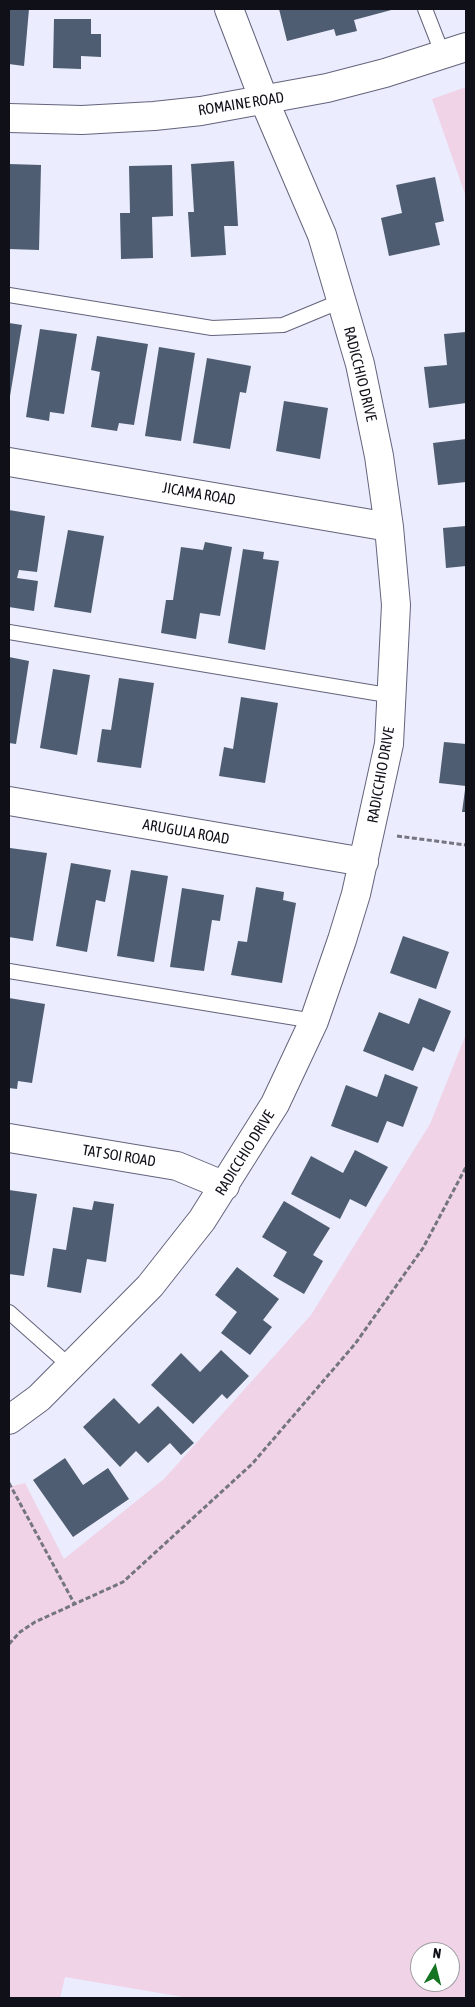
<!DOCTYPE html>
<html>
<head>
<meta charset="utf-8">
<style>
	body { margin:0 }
	#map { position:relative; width:475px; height:2007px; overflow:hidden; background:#ebecfd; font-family:"Asap Condensed",sans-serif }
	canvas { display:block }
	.frame { position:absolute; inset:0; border:10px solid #101019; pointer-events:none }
	.north { position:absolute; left:410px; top:1942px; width:50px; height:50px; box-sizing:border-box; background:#fff; border:1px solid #9f9fa3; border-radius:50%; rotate:8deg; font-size:14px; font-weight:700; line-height:20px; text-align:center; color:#101019 }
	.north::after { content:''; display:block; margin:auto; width:18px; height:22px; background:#157422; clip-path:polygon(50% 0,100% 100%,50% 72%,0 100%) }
</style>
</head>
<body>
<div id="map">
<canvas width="475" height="2007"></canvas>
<div class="frame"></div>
<div class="north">N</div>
</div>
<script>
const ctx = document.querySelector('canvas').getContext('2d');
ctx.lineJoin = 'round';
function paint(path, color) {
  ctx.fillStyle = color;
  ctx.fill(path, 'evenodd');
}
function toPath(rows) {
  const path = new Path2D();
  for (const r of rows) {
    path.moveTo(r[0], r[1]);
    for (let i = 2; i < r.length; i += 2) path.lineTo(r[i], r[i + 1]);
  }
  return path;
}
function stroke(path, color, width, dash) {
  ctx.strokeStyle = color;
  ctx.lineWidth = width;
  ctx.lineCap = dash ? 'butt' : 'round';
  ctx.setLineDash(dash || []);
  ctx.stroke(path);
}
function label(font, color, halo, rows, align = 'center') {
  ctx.font = font + ' "Asap Condensed",sans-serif';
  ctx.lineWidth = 5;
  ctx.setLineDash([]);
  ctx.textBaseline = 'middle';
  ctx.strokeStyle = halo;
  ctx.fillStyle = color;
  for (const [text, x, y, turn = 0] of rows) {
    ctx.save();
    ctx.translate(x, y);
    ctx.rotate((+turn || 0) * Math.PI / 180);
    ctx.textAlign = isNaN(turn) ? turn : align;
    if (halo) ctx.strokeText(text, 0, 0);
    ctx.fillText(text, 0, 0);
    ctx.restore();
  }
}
const green = toPath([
	[466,87,466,197,432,99],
	[466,1034,466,1998,189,1998,65,1977,60,1998,9,1998,9,1487,25,1483,64,1559,164,1479,311,1315,430,1124],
	[420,1952,450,1952,450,1982,420,1982]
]);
const building = toPath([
	[9,9,29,9,24,66,9,64],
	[279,9,395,9,354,20,357,31,336,36,334,29,287,41],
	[54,19,91,19,91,34,101,34,101,57,81,56,81,69,53,68],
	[234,161,238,226,224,226,226,255,191,257,188,212,194,212,191,164],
	[9,164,41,165,39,250,9,249],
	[172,165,173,216,152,217,153,258,121,259,120,213,130,213,129,166],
	[435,177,444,221,435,223,440,245,389,256,381,218,402,213,396,185],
	[9,323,22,325,10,396,9,396],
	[40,329,77,334,64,414,50,412,49,421,26,417],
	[466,332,466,403,429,408,424,367,447,365,444,334],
	[97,336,148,344,134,425,119,423,117,431,91,427,100,372,91,370],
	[159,347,195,353,181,441,145,436],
	[207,358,251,366,246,393,240,392,230,449,193,443],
	[284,401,328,408,320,459,276,451],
	[466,439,466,482,438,485,433,443],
	[9,510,45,516,37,572,19,570,17,578,38,581,34,611,9,607],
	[466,526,466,566,446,568,443,528],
	[68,530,104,536,91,613,54,607],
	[205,542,232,547,220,616,200,613,196,639,161,633,166,600,173,600,181,547,203,550],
	[243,549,264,552,263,559,279,561,265,650,228,643],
	[9,657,29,661,16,744,9,743],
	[53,669,90,675,77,755,40,748],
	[119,678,154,683,141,768,97,762,102,729,111,730],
	[241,697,278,703,265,783,219,776,224,747,233,749],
	[444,742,466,744,466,786,439,783],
	[465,790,466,790,466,812,462,812],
	[10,848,47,853,33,941,9,937],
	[71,863,111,870,105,902,96,900,87,952,56,946],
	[131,870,168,876,154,962,117,956],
	[256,887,284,892,283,900,296,903,282,983,231,975,238,941,247,942],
	[182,888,224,895,220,921,212,920,204,971,170,967],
	[403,936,449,952,436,989,390,973],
	[9,998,45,1004,32,1083,18,1081,17,1089,9,1088],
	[419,998,451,1011,434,1052,423,1047,413,1071,363,1051,379,1012,409,1024],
	[385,1074,418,1087,403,1127,387,1121,378,1143,331,1126,346,1085,377,1097],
	[355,1150,388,1167,366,1207,350,1199,340,1219,291,1194,311,1156,343,1173],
	[9,1190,37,1194,24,1276,9,1274],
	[94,1201,114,1204,106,1262,87,1259,81,1293,47,1287,53,1248,66,1250,73,1207,92,1210],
	[284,1201,330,1228,313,1255,323,1261,304,1294,273,1276,287,1252,262,1237],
	[237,1267,279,1299,263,1320,272,1327,250,1355,221,1333,237,1312,215,1295],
	[221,1350,249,1376,227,1399,222,1394,193,1424,151,1385,181,1353,200,1372],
	[114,1398,139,1424,158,1406,194,1443,181,1455,170,1443,148,1463,136,1451,120,1467,83,1427],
	[65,1458,83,1485,108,1468,129,1499,73,1537,33,1480]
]);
const path = toPath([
	[397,836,466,845],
	[9,1483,74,1603],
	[9,1644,20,1632,35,1622,123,1582,252,1464,355,1344,423,1248,466,1167]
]);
const lane = toPath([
	[425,9,443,55],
	[9,295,212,328,283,325,341,301],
	[9,632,393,696],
	[9,971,314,1021],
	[9,1312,71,1367]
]);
const street = toPath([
	[9,118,82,120,154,116,201,111,327,88,385,73,466,47],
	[9,462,389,527],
	[9,801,364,862],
	[9,1138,177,1166,225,1186],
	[9,1420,39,1398,150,1286,202,1220,275,1104,314,1021,342,940,356,894,389,744,396,605,389,527,379,456,360,364,322,235,264,100,229,9]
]);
const streetNames = [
	["ROMAINE ROAD",241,104,-9],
	["RADICCHIO DRIVE",360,374,76],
	["JICAMA ROAD",199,494,10],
	["RADICCHIO DRIVE",381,775,-80],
	["ARUGULA ROAD",186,832,10],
	["RADICCHIO DRIVE",245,1153,-58],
	["TAT SOI ROAD",119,1156,9]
];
paint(green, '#f0d3e7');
paint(building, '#4e5d71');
stroke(lane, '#63647c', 16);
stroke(street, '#63647c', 30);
stroke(path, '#757582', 3, [5, 2.5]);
stroke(lane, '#fff', 14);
stroke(street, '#fff', 28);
label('15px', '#101019', '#fff', streetNames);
</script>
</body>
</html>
